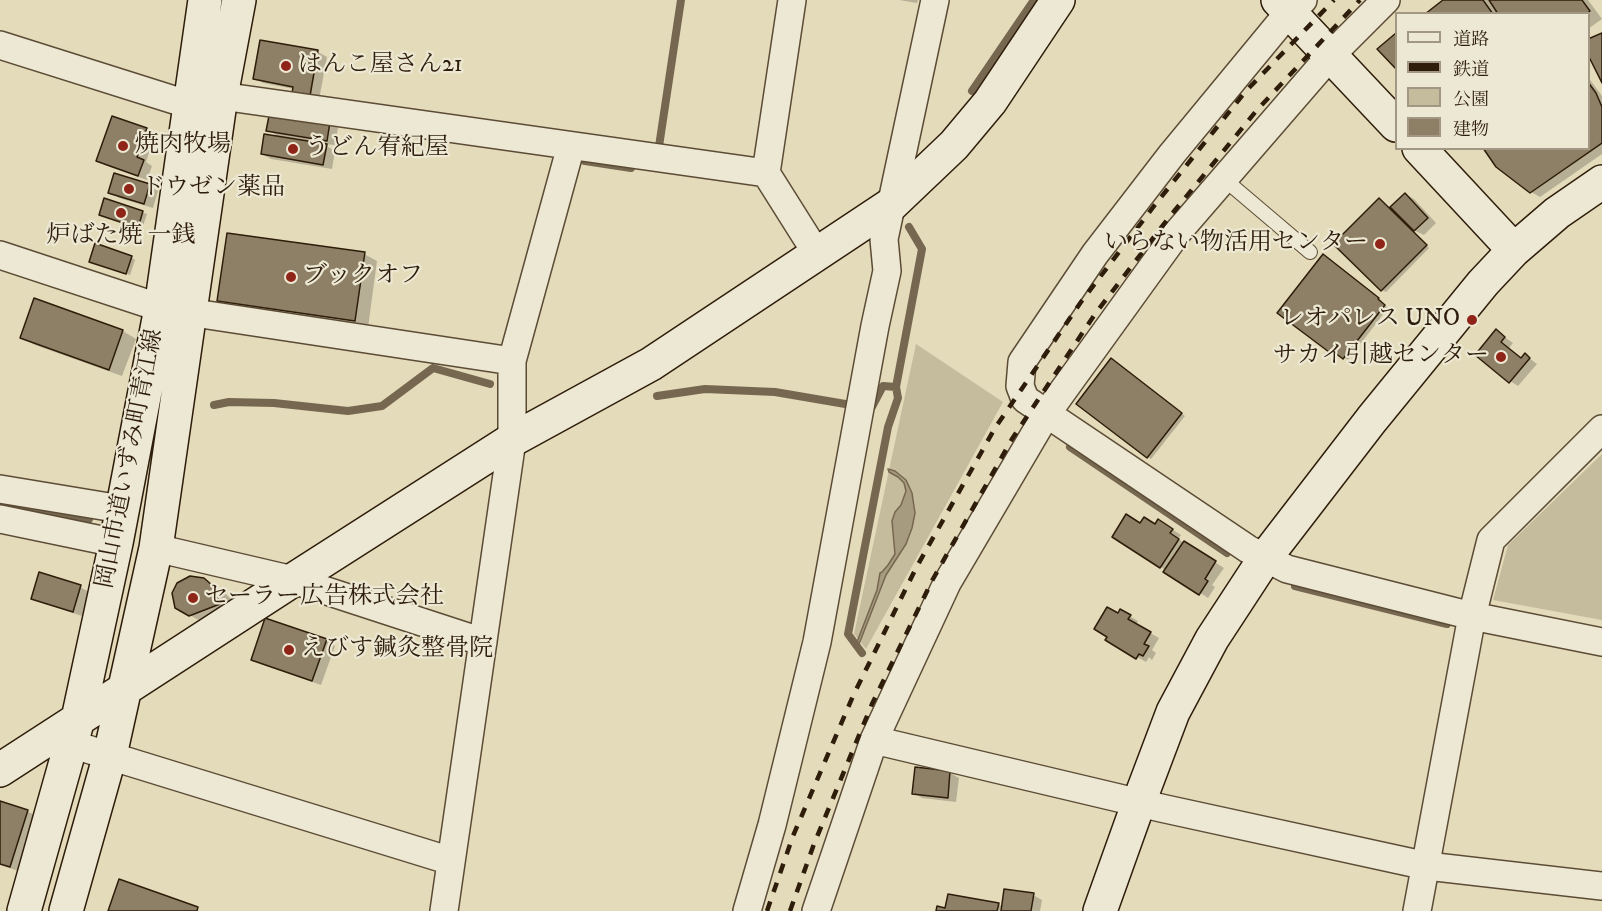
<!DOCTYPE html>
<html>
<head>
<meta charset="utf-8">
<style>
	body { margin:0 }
	#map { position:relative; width:1602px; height:911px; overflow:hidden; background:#e4dbbb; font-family:"IM FELL DW Pica","Noto Serif JP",serif }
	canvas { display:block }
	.legend { position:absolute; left:1395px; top:12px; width:195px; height:138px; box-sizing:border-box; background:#ede8d3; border:2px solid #a19783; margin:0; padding:8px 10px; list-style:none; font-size:18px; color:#2e1d0a }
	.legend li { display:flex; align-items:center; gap:12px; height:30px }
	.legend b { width:30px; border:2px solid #a19783 }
</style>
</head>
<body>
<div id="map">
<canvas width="1602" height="911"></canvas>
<ul class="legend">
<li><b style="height:8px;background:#ede8d3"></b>道路</li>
<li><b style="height:8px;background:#2e1d0a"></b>鉄道</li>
<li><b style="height:16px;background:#c5bb9d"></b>公園</li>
<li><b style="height:16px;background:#8d8066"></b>建物</li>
</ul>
</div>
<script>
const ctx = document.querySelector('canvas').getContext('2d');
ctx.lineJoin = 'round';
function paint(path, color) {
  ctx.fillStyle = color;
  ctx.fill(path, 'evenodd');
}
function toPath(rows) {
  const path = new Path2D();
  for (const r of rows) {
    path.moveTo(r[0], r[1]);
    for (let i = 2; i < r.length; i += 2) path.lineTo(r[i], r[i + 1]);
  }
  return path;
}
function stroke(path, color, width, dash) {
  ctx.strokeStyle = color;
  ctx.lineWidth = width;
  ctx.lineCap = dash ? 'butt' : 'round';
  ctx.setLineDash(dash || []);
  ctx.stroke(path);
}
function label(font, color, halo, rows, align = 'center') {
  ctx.font = font + ' "IM FELL DW Pica","Noto Serif JP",serif';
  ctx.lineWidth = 4.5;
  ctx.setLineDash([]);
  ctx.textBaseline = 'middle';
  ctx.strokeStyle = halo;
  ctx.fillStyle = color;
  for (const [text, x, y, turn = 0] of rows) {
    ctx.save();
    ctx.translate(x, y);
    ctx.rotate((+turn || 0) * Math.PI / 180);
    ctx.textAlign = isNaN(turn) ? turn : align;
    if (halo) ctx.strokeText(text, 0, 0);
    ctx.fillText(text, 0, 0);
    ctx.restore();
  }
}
const green = toPath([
	[916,344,1003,402,866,649,854,634],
	[1602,454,1602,620,1493,600,1508,545]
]);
const water = toPath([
	[888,469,895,471,906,480,912,493,915,513,912,528,906,544,886,575,859,644,857,642,877,590,880,573,882,572,888,565,895,554,892,521,895,512,901,505,906,491,904,483,898,477,889,472,888,469]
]);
const shadow = toPath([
	[899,0,918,0,917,3],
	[1446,0,1588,0,1602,19,1588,29,1588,14,1427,14],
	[261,42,318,52,327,57,319,100,294,89,263,83,255,78],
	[1588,77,1602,96,1602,154,1540,197,1531,192,1588,148],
	[330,123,338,128,335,145,323,144,335,151,332,169,271,159,262,154,281,138,268,130],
	[147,129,155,134,146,162,152,166,147,180,107,166,98,161],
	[149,186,158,191,153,208,119,198,110,192],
	[1405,194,1414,199,1436,223,1424,235,1409,228,1429,248,1386,292,1382,290,1404,223,1406,221],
	[105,200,147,214,142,229,101,215],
	[364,254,377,261,368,328,232,308,219,300],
	[131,257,135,260,130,275,94,263],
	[1327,259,1382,301,1381,302,1388,308,1348,360,1339,354,1338,356,1334,354,1280,312],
	[123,331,136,339,122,376,35,345,22,338],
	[1496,331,1513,343,1509,348,1522,358,1525,355,1537,364,1518,386,1510,381],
	[1115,362,1185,416,1151,459,1148,457],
	[1140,525,1167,526,1181,535,1178,539,1224,568,1212,585,1215,587,1208,598,1114,536],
	[203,580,222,590,230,598,237,614,207,625,176,607],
	[80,587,89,592,82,616,42,603,33,598],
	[1121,611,1138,621,1136,625,1159,638,1152,650,1156,653,1152,660,1149,657,1146,662,1107,640],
	[326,641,335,646,321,685,261,664,252,659],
	[916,769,950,773,959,778,956,802,922,798,914,793],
	[0,803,27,811,36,816,19,871,0,865],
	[1033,895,1042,900,1040,911,938,911,998,904,1003,907]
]);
const stream = toPath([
	[972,91,1034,0],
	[658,153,681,0],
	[585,161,631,168],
	[657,396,705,389,775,392,857,406],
	[214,405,229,402,274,403,348,411,382,406,433,368,490,384],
	[869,407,872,407,883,386,896,387],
	[1070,447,1227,553],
	[0,503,89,519],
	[1295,586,1447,624],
	[862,653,848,634,888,427,898,398,896,387,922,249,909,227]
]);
const building = toPath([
	[1443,0,1483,0,1493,14,1425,14,1443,0],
	[1489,0,1582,0,1590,11,1587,14,1498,14,1489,0],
	[1396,33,1396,69,1377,49,1396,33],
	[1602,33,1602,83,1588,55,1588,39,1602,33],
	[260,40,318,50,310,96,292,93,293,87,253,79,260,40],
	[1588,82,1596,93,1602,107,1602,143,1530,193,1496,167,1483,148,1588,148,1588,82],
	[270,111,330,122,327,141,266,131,270,111],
	[112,116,147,128,137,157,144,160,138,176,96,161,112,116],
	[264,134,327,144,323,165,261,154,264,134],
	[114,173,150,184,144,204,108,193,114,173],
	[1405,193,1428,218,1414,231,1390,207,1405,193],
	[104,198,143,211,138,228,99,215,104,198],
	[1379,198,1427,245,1381,291,1333,244,1379,198],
	[227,233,365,252,355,321,217,301,227,233],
	[95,243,132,256,126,274,89,262,95,243],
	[1323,254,1379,298,1378,299,1385,305,1343,359,1335,353,1333,355,1277,313,1323,254],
	[34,298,123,330,109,370,20,338,34,298],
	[1496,329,1505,337,1501,342,1521,358,1525,353,1530,358,1509,383,1475,355,1496,329],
	[1111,358,1182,413,1147,458,1076,404,1111,358],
	[1126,514,1140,523,1144,517,1155,524,1158,519,1173,529,1170,533,1179,539,1160,568,1112,537,1126,514],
	[1184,541,1216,561,1205,579,1208,581,1199,595,1163,572,1184,541],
	[39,572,81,585,73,612,31,599,39,572],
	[190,576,204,578,213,586,220,604,189,616,175,608,172,593,177,583,190,576],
	[1107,607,1118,613,1120,609,1131,615,1128,619,1151,632,1144,644,1149,646,1143,656,1139,654,1136,659,1105,640,1107,637,1094,629,1107,607],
	[265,618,327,639,312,681,251,660,265,618],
	[915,767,950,771,948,798,912,794,915,767],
	[0,801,28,810,10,867,0,864,0,801],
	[119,879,198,907,197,911,108,911,119,879],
	[1004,889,1034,893,1031,911,1001,911,1004,889],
	[948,894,999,903,997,911,936,911,937,906,945,908,948,894]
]);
const lane = toPath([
	[1224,179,1310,252]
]);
const street = toPath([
	[792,0,766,173,817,254],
	[1303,0,1290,11,1172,154,1095,254,1022,362,1020,386,1025,399,1248,549,1287,569,1472,616,1602,642],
	[0,45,190,105],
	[221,96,766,173],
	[0,255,161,308,512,361],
	[0,489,121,509],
	[0,519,116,543],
	[156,548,293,580,483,642],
	[874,740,1161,808,1427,866,1602,886],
	[71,744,451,861],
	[444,911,512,440,512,361,571,146],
	[747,911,772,825,817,642,875,326,887,271,884,239,935,0],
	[816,911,874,740,947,583,1047,413,1177,233,1331,55,1386,0],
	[1417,911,1472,616,1491,540,1602,429]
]);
const secondary = toPath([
	[1278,0,1396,125],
	[1419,148,1514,250],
	[0,770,293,580,512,440,651,364,892,204,954,145,990,102,1058,0],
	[24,911,78,719,116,543,161,308,205,0],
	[66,911,110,755,156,548,221,96,239,0],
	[1100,911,1139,802,1173,712,1212,639,1265,558,1372,419,1483,283,1514,250,1557,213,1602,182]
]);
const rail = toPath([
	[767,911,793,836,853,696,916,568,995,428,1081,302,1154,206,1245,92,1334,0],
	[790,911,814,844,872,704,933,579,1012,439,1095,314,1167,220,1257,110,1360,0]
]);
const markers = [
	[286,66,6,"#8f2418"],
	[123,146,6,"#8f2418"],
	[293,149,6,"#8f2418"],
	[129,189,6,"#8f2418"],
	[121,213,6,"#8f2418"],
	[1380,244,6,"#8f2418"],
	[291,277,6,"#8f2418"],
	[1472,320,6,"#8f2418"],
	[1501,357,6,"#8f2418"],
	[193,598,6,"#8f2418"],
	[289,650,6,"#8f2418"]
];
const poiNames = [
	["はんこ屋さん21",298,66],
	["焼肉牧場",135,146],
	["うどん宥紀屋",305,149],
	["ドウゼン薬品",141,189],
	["炉ばた焼 一銭",121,237,"center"],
	["いらない物活用センター",1368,244,"right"],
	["ブックオフ",303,277],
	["レオパレス UNO",1460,320,"right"],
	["サカイ引越センター",1489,357,"right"],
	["セーラー広告株式会社",205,598],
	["えびす鍼灸整骨院",301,650]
];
const streetNames = [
	["岡山市道いずみ町青江線",131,459,-79]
];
paint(green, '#c5bb9d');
paint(water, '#a69a7f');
stroke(water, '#766850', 1.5);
paint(shadow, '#0003');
stroke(stream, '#766850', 8);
paint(building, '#8d8066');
stroke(building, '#2e1d0a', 1.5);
stroke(lane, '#5c4c36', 16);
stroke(street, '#5c4c36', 30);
stroke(secondary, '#2e1d0a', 36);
stroke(lane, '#ede8d3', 14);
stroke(street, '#ede8d3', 27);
stroke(secondary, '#ede8d3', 33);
stroke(rail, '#2e1d0a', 4.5, [10, 10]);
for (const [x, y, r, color] of markers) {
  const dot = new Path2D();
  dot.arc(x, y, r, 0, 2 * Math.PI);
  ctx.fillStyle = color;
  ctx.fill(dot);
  stroke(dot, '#ede8d3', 2);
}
label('24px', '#2e1d0a', '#ede8d3', poiNames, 'left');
label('24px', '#2e1d0a', '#ede8d3', streetNames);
</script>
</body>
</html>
